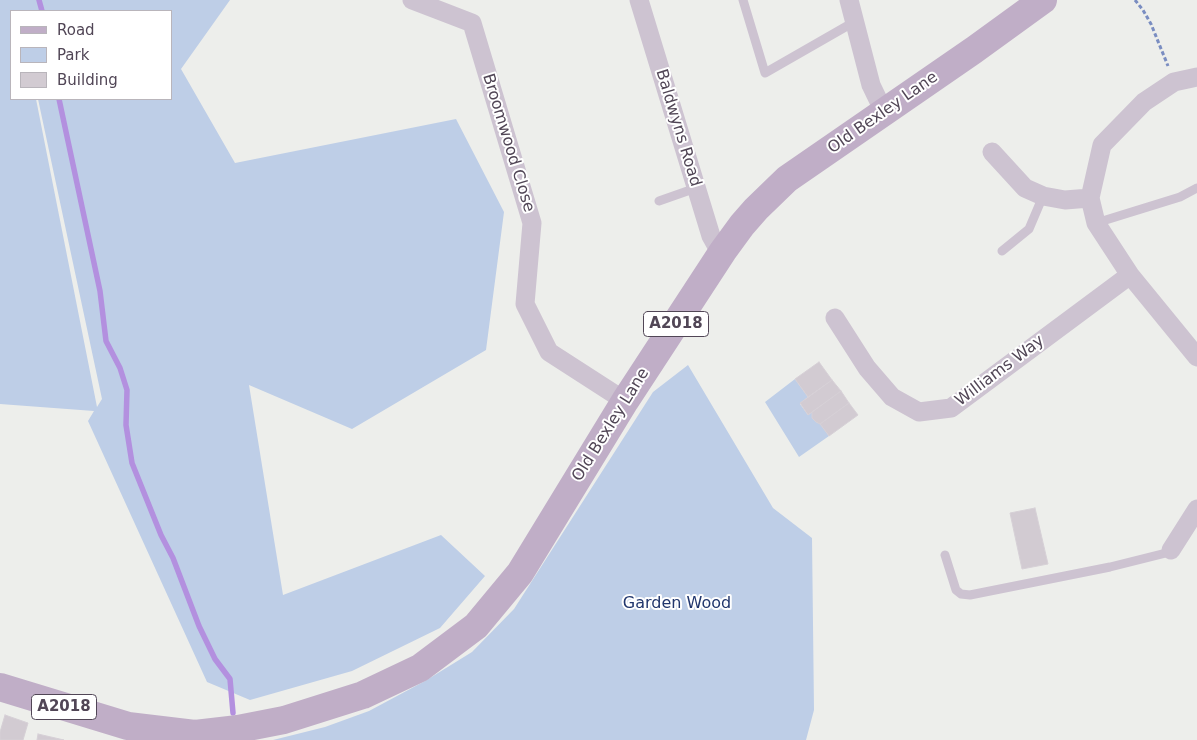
<!DOCTYPE html>
<html>
<head>
<meta charset="utf-8">
<style>
	body { margin:0 }
	#map { position:relative; width:1197px; height:740px; overflow:hidden; background:#edeeeb; font-family:"DejaVu Sans",sans-serif }
	canvas { display:block }
	.legend { position:absolute; left:10px; top:10px; width:162px; height:90px; box-sizing:border-box; background:#fff; border:1px solid #b9b5bb; margin:0; padding:6px 9px; list-style:none; font-size:15px; color:#514656 }
	.legend li { display:flex; align-items:center; gap:10px; height:25px }
	.legend b { width:25px; border:1px solid #b9b5bb }
</style>
</head>
<body>
<div id="map">
<canvas width="1197" height="740"></canvas>
<ul class="legend">
<li><b style="height:6px;background:#c0aec7"></b>Road</li>
<li><b style="height:14px;background:#becee7"></b>Park</li>
<li><b style="height:14px;background:#d2cbd2"></b>Building</li>
</ul>
</div>
<script>
const ctx = document.querySelector('canvas').getContext('2d');
ctx.lineJoin = 'round';
function paint(path, color) {
  ctx.fillStyle = color;
  ctx.fill(path, 'evenodd');
}
function toPath(rows) {
  const path = new Path2D();
  for (const r of rows) {
    path.moveTo(r[0], r[1]);
    for (let i = 2; i < r.length; i += 2) path.lineTo(r[i], r[i + 1]);
  }
  return path;
}
function stroke(path, color, width, dash) {
  ctx.strokeStyle = color;
  ctx.lineWidth = width;
  ctx.lineCap = dash ? 'butt' : 'round';
  ctx.setLineDash(dash || []);
  ctx.stroke(path);
}
function label(font, color, halo, rows, align = 'center') {
  ctx.font = font + ' "DejaVu Sans",sans-serif';
  ctx.lineWidth = 4;
  ctx.setLineDash([]);
  ctx.textBaseline = 'middle';
  ctx.strokeStyle = halo;
  ctx.fillStyle = color;
  for (const [text, x, y, turn = 0] of rows) {
    ctx.save();
    ctx.translate(x, y);
    ctx.rotate((+turn || 0) * Math.PI / 180);
    ctx.textAlign = isNaN(turn) ? turn : align;
    if (halo) ctx.strokeText(text, 0, 0);
    ctx.fillText(text, 0, 0);
    ctx.restore();
  }
}
const green = toPath([
	[0,0,230,0,181,69,235,163,456,119,504,212,486,350,352,429,249,385,283,595,441,535,485,576,440,628,352,671,250,700,207,682,88,421,94,411,0,404],
	[11,11,171,11,171,99,38,99,102,399,97,407,36,99,11,99],
	[688,365,773,508,812,538,814,710,806,740,273,740,325,727,369,711,425,681,472,652,514,609,653,392],
	[795,379,808,397,800,404,808,415,812,412,812,418,816,422,820,423,829,436,799,457,765,402]
]);
const stream = toPath([
	[39,0,42,11],
	[59,99,100,291,106,341,120,368,127,390,126,425,132,463,161,535,173,558,199,626,215,659,230,679,233,713]
]);
const building = toPath([
	[819,362,832,380,808,397,795,379,819,362],
	[832,380,841,391,808,415,800,403,832,380],
	[841,391,849,403,820,424,816,422,812,418,812,412,841,391],
	[849,403,858,415,829,436,820,424,849,403],
	[1035,508,1048,564,1022,569,1010,513,1035,508],
	[5,715,28,723,23,740,0,740,0,732,5,715],
	[38,734,64,740,37,740,38,734]
]);
const path = toPath([
	[1135,0,1143,10,1151,24,1168,66]
]);
const lane = toPath([
	[743,0,765,73,854,22],
	[659,201,696,188],
	[1096,223,1180,197,1197,188],
	[1002,251,1029,229,1043,196],
	[945,555,956,590,961,594,970,595,1110,567,1166,553,1171,550]
]);
const street = toPath([
	[412,0,472,23,532,223,525,304,549,352,625,401],
	[639,0,711,236,716,245,723,251],
	[849,0,871,85,884,112],
	[1197,77,1174,82,1144,102,1102,145,1090,198,1096,223,1130,275,1197,357],
	[992,152,1025,188,1043,196,1065,200,1090,198],
	[835,318,867,368,892,397,919,412,951,408,1130,275],
	[1171,550,1197,509]
]);
const primary = toPath([
	[0,687,128,726,195,734,238,729,284,720,363,695,420,668,476,626,520,573,625,401,723,251,742,225,756,209,787,179,974,50,1043,0]
]);
const shields = [
	[676,324,65],
	[64,707,65]
];
const shieldNames = [
	["A2018",676,324],
	["A2018",64,707]
];
const streetNames = [
	["Old Bexley Lane",883,113,-35],
	["Baldwyns Road",678,128,73],
	["Broomwood Close",508,143,73],
	["Williams Way",1000,371,-37],
	["Old Bexley Lane",611,425,-58]
];
const parkNames = [
	["Garden Wood",677,604]
];
paint(green, '#becee7');
stroke(stream, '#b390df', 5.5);
paint(building, '#d2cbd2');
stroke(building, '#d6d0d6', 1);
stroke(path, '#7a8dc1', 3, [4, 2.5]);
stroke(lane, '#cdc3d1', 9);
stroke(street, '#cdc3d1', 19);
stroke(primary, '#c0aec7', 28);
for (const [x, y, w] of shields) {
  const box = new Path2D();
  box.roundRect(x - w / 2, y - 12.5, w, 25, 4);
  ctx.fillStyle = '#fff';
  ctx.fill(box);
  stroke(box, '#514656', 1);
}
label('bold 15px', '#514656', null, shieldNames);
label('16px', '#514656', '#fff', streetNames);
label('16px', '#21366d', '#fff', parkNames);
</script>
</body>
</html>
